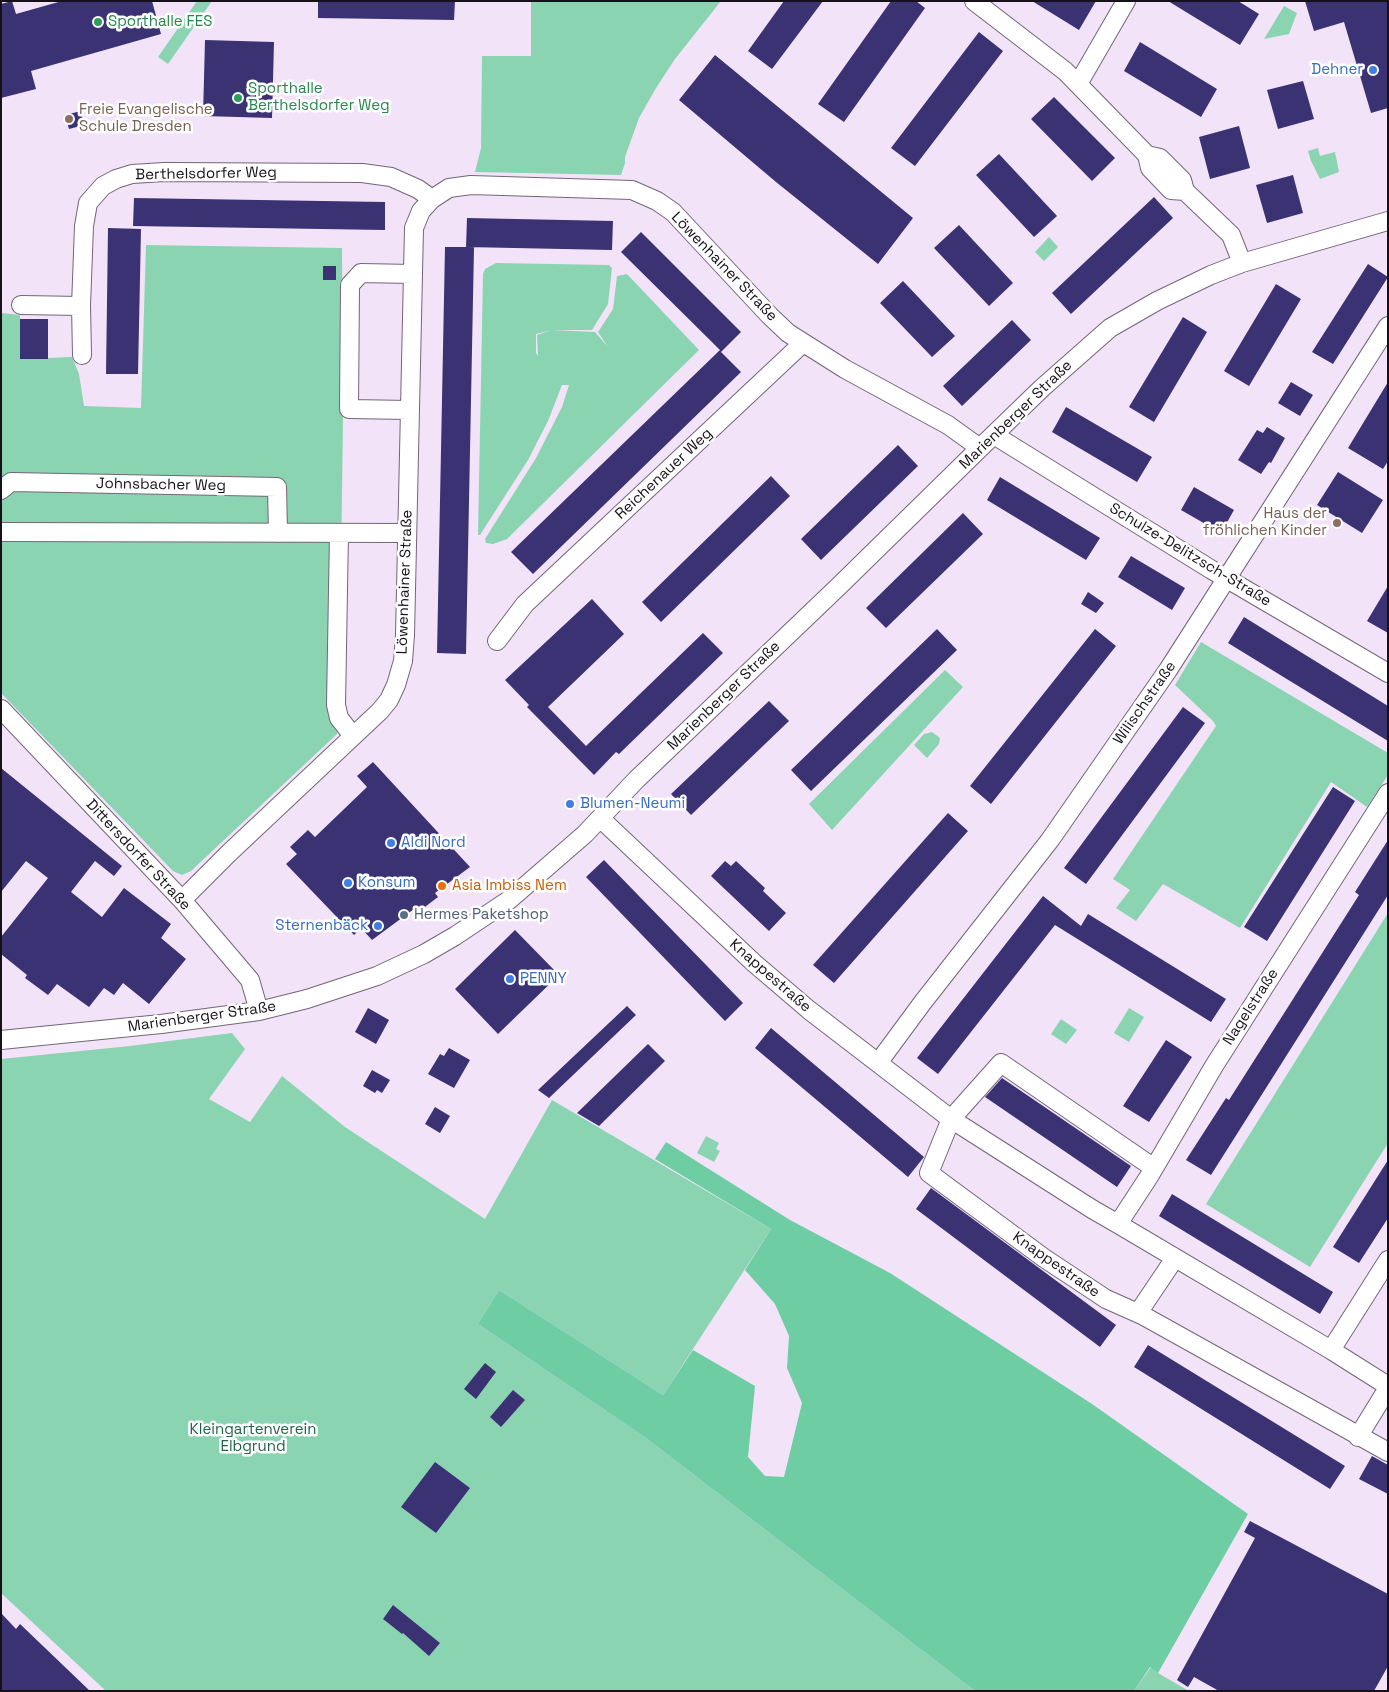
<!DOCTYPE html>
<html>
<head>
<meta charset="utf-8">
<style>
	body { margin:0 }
	#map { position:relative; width:1389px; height:1692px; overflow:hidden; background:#f2e3f9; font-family:"Space Grotesk",sans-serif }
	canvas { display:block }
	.frame { position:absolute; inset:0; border:2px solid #161118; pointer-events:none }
</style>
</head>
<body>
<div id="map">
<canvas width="1389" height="1692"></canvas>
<div class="frame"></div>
</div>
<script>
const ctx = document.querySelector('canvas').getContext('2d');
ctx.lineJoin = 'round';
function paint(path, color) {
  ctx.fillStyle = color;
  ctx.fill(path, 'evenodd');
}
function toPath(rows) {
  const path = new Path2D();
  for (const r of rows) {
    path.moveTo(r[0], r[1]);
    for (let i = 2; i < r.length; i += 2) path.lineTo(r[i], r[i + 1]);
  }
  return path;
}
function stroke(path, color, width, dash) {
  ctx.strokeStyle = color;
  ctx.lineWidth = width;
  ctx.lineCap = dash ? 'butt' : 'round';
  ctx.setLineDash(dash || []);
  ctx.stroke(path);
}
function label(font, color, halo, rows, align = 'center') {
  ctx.font = font + ' "Space Grotesk",sans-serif';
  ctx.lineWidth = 5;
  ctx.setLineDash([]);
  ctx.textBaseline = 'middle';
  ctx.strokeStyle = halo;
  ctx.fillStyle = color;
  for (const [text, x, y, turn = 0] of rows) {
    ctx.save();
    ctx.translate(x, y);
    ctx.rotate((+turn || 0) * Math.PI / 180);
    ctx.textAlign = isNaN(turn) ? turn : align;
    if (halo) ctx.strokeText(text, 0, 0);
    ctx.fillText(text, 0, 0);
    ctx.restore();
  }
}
const green = toPath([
	[197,1,212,1,168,64,158,57],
	[531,1,721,1,675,59,656,88,639,118,625,157,625,163,621,175,475,172,481,148,482,56,531,56],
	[1284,6,1297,13,1289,34,1264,39],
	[1318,148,1320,156,1335,152,1339,172,1320,179,1311,161,1308,151],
	[1049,237,1058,247,1044,261,1035,252],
	[146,245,342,248,343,417,339,718,337,734,191,871,182,875,173,871,1,693,1,316,2,313,20,315,20,359,72,357,79,374,84,406,141,408],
	[496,263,609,265,612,268,608,304,592,330,551,330,536,334,536,353,538,356,537,335,551,330,595,332,608,347,598,332,613,309,617,276,627,274,699,350,507,539,493,544,486,543,485,539,536,458,562,407,569,385,562,385,548,421,528,460,480,535,478,535,483,274,485,269],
	[1201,642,1388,753,1388,775,1367,807,1331,782,1240,928,1163,884,1136,921,1116,908,1130,890,1113,879,1216,726,1213,721,1175,685],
	[945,670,963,687,832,830,809,804],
	[932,732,940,738,939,744,927,758,914,745,924,734],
	[1388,913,1388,1143,1310,1267,1206,1204],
	[1129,1008,1144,1017,1129,1042,1114,1033],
	[1061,1019,1077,1030,1066,1044,1051,1034],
	[232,1033,245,1049,209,1099,250,1122,282,1076,345,1127,485,1219,552,1100,771,1229,663,1395,499,1290,478,1324,646,1438,975,1691,106,1691,1,1593,1,1059,130,1046],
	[706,1136,719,1143,716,1149,720,1151,714,1162,697,1153],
	[1151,1667,1158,1673,1189,1691,1134,1691]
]);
const forest = toPath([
	[666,1142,790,1220,890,1273,1092,1404,1248,1514,1158,1673,1150,1667,1134,1691,975,1691,646,1438,478,1324,499,1290,663,1395,693,1350,755,1386,748,1457,765,1476,784,1477,802,1403,787,1368,789,1336,775,1304,745,1270,771,1229,655,1159]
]);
const building = toPath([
	[12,1,16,14,62,1,152,1,161,34,31,71,36,89,1,98,1,4],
	[318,1,455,1,454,20,318,18],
	[784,1,823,1,772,69,748,51],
	[891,1,916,1,925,8,844,122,818,104],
	[1032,1,1096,1,1079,30],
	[1168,1,1238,1,1259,14,1240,45],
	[1305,1,1388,1,1388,108,1371,113,1344,22,1314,31],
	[979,32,1003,51,915,166,891,148],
	[205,40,274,42,272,118,203,116],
	[1140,42,1217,89,1201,117,1124,71],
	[715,55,913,218,878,264,776,182,679,100],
	[1303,81,1314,119,1278,129,1267,90],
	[1054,97,1115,158,1092,181,1031,119],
	[81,111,84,125,69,129,65,115],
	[1239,126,1250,168,1210,179,1199,137],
	[999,154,1057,216,1034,237,976,175],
	[1293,175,1303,213,1267,223,1256,185],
	[1154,197,1173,218,1071,314,1052,293],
	[134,198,385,202,385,230,133,226],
	[467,218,613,221,612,250,466,247],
	[959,225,1013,283,989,306,934,248],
	[108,228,141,229,138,374,106,374],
	[641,232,741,332,721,352,741,372,533,574,511,552,720,350,621,252],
	[445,247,474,247,466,654,437,653],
	[1368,264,1388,277,1333,364,1312,352],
	[323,266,336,266,336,280,323,280],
	[903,281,955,336,932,357,880,303],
	[1276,284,1301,299,1249,386,1224,371],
	[1183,317,1207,332,1154,422,1129,407],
	[20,319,48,319,48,359,20,359],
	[1012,320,1031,340,962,406,943,386],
	[1291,382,1313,395,1300,416,1278,403],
	[1388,382,1388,461,1383,469,1348,448],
	[1066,407,1152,457,1137,482,1052,432],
	[1267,427,1285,438,1271,463,1269,462,1261,474,1238,460,1257,430,1263,433],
	[898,445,918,466,821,560,801,539],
	[1338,472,1383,500,1362,533,1317,505],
	[771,476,790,496,661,622,642,602],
	[1000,477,1100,538,1086,560,987,500],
	[1194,487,1234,510,1221,533,1181,510],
	[963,513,983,534,886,628,866,608],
	[1131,556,1185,588,1172,610,1118,577],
	[1388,586,1388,633,1367,621],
	[1088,592,1104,603,1096,613,1081,604],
	[592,599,624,634,548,707,586,746,703,633,723,653,619,754,616,752,594,775,527,707,529,705,505,680],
	[1244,617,1388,706,1388,741,1228,643],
	[937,629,957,650,811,791,791,770],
	[1095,629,1116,646,991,804,970,786],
	[769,701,789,721,691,815,671,794],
	[1183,707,1205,723,1086,884,1064,868],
	[373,762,470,867,435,893,438,897,417,913,414,909,372,940,361,928,354,935,286,864,297,854,290,847,308,830,315,837,367,787,357,776],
	[1,768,122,866,114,876,95,861,71,892,102,917,124,888,171,924,161,938,186,959,149,1004,123,983,114,995,104,988,89,1007,57,984,48,995,25,978,27,975,1,954,1,937,48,878,26,861,1,892],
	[1333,787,1355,801,1267,941,1244,927],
	[948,813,968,831,834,983,813,965],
	[1388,840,1388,895,1211,1175,1186,1160,1226,1098,1229,1100,1359,895,1355,892],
	[604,860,743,1003,725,1021,586,877],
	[725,861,731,866,736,861,765,888,763,891,786,913,769,931,711,876],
	[1043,896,1081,926,1088,914,1226,999,1211,1022,1055,925,938,1074,917,1058],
	[515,930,559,975,498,1034,455,989],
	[627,1006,636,1015,549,1098,538,1090],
	[368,1008,389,1020,376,1044,355,1032],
	[771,1028,924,1157,908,1177,755,1048],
	[1166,1040,1192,1057,1149,1122,1123,1106],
	[648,1044,665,1061,599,1126,577,1113],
	[449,1048,470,1060,454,1088,428,1074,440,1054,444,1056],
	[372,1070,390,1080,382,1093,377,1090,375,1093,363,1086],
	[1002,1078,1131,1166,1117,1187,985,1097],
	[435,1107,450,1116,440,1133,425,1124],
	[1388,1160,1388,1218,1359,1263,1333,1247],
	[931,1188,1116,1325,1100,1347,916,1209],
	[1172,1194,1333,1292,1320,1314,1159,1216],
	[1148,1345,1345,1466,1330,1489,1134,1367],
	[485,1363,496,1372,476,1399,464,1389],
	[513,1390,525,1400,501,1427,490,1417],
	[1372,1456,1388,1465,1388,1494,1359,1479],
	[435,1462,470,1488,436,1533,401,1507],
	[1250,1521,1388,1594,1388,1666,1374,1691,1219,1691,1194,1677,1188,1687,1177,1680,1255,1538,1244,1532],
	[393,1605,440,1643,429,1656,403,1633,402,1634,383,1619],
	[1,1613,16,1629,20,1624,90,1691,1,1691]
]);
const minor = toPath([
	[974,1,1065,71,1147,155,1160,158,1182,180,1185,191,1231,235,1242,263],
	[1078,84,1126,1],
	[1147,155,1150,168,1171,190,1185,191],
	[21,305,81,306],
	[82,355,81,306,84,226,88,203,103,186,116,179,132,174,164,172,362,173,391,177,418,189,432,199],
	[410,410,349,409,350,285,361,273,413,274],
	[994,435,1212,570,1388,673],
	[1,490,11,482,277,487,278,533],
	[1,532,407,533],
	[339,533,336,705,339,718,353,736],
	[497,641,525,604,803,343],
	[1,709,182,900,250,980,259,1011],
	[600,818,754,963,809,1010,951,1119,1092,1209,1118,1224,1331,1350,1388,1386],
	[182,900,229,853,380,711,389,700,396,685,403,661,405,635,414,228,421,211,432,199,449,188,471,185,632,190,657,201,673,212,770,316,788,333,845,369,948,425,980,448],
	[1,1040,161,1024,259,1011,307,999,377,976,424,954,455,936,509,900,585,834,636,780,838,587,980,448,1042,388,1110,328,1157,301,1211,275,1242,263,1388,221],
	[878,1063,923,1002,1050,840,1168,670,1388,326],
	[1154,1168,1001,1063,951,1119,929,1173,1044,1258,1106,1299,1142,1315,1388,1452],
	[1118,1224,1150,1175,1214,1066,1388,793],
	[1138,1313,1175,1258],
	[1331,1350,1388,1260],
	[1358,1437,1388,1388]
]);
const markers = [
	[98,22,5,"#2e9e5b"],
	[1373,70,5,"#3f7fe0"],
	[238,98,5,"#2e9e5b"],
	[69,119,5,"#8d6e63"],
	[1337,523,5,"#8d6e63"],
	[570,804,5,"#3f7fe0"],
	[391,843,5,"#3f7fe0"],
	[348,883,5,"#3f7fe0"],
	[442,886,5,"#e8710a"],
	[404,915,5,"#5c6f8a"],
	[378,926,5,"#3f7fe0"],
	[510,979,5,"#3f7fe0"]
];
const leisureNames = [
	["Sporthalle FES",108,22],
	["Sporthalle",248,89],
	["Berthelsdorfer Weg",248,106]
];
const shopNames = [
	["Dehner",1363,70,"right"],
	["Blumen-Neumi",580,804],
	["Aldi Nord",401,843],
	["Konsum",358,883],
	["Sternenbäck",368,926,"right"],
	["PENNY",520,979]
];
const educationNames = [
	["Freie Evangelische",79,110],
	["Schule Dresden",79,127],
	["Haus der",1327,514,"right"],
	["fröhlichen Kinder",1327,531,"right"]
];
const streetNames = [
	["Berthelsdorfer Weg",206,174,-1],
	["Löwenhainer Straße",724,267,46],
	["Marienberger Straße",1016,415,-44],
	["Reichenauer Weg",664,474,-43],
	["Johnsbacher Weg",161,485,1],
	["Schulze-Delitzsch-Straße",1190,555,31],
	["Löwenhainer Straße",405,582,-88],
	["Marienberger Straße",724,696,-44],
	["Wilischstraße",1145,703,-55],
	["Dittersdorfer Straße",138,855,47],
	["Knappestraße",770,976,41],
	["Nagelstraße",1251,1007,-57],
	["Marienberger Straße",202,1017,-8],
	["Knappestraße",1056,1265,35]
];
const foodNames = [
	["Asia Imbiss Nem",452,886]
];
const serviceNames = [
	["Hermes Paketshop",414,915]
];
const parkNames = [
	["Kleingartenverein",253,1430],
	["Elbgrund",253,1447]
];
paint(green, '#8bd4b2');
paint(forest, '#6fcda4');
paint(building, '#3a3273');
stroke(minor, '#736678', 20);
stroke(minor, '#fff', 18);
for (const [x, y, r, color] of markers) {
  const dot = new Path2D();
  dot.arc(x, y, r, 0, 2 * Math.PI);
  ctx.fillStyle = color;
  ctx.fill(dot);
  stroke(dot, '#fff', 2);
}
label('15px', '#27864d', '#fff', leisureNames, 'left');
label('15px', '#366cbe', '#fff', shopNames, 'left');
label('15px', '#785e54', '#fff', educationNames, 'left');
label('15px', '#161118', '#fff', streetNames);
label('15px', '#c56008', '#fff', foodNames, 'left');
label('15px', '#4e5e75', '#fff', serviceNames, 'left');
label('15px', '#1d6348', '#fff', parkNames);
</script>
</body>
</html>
